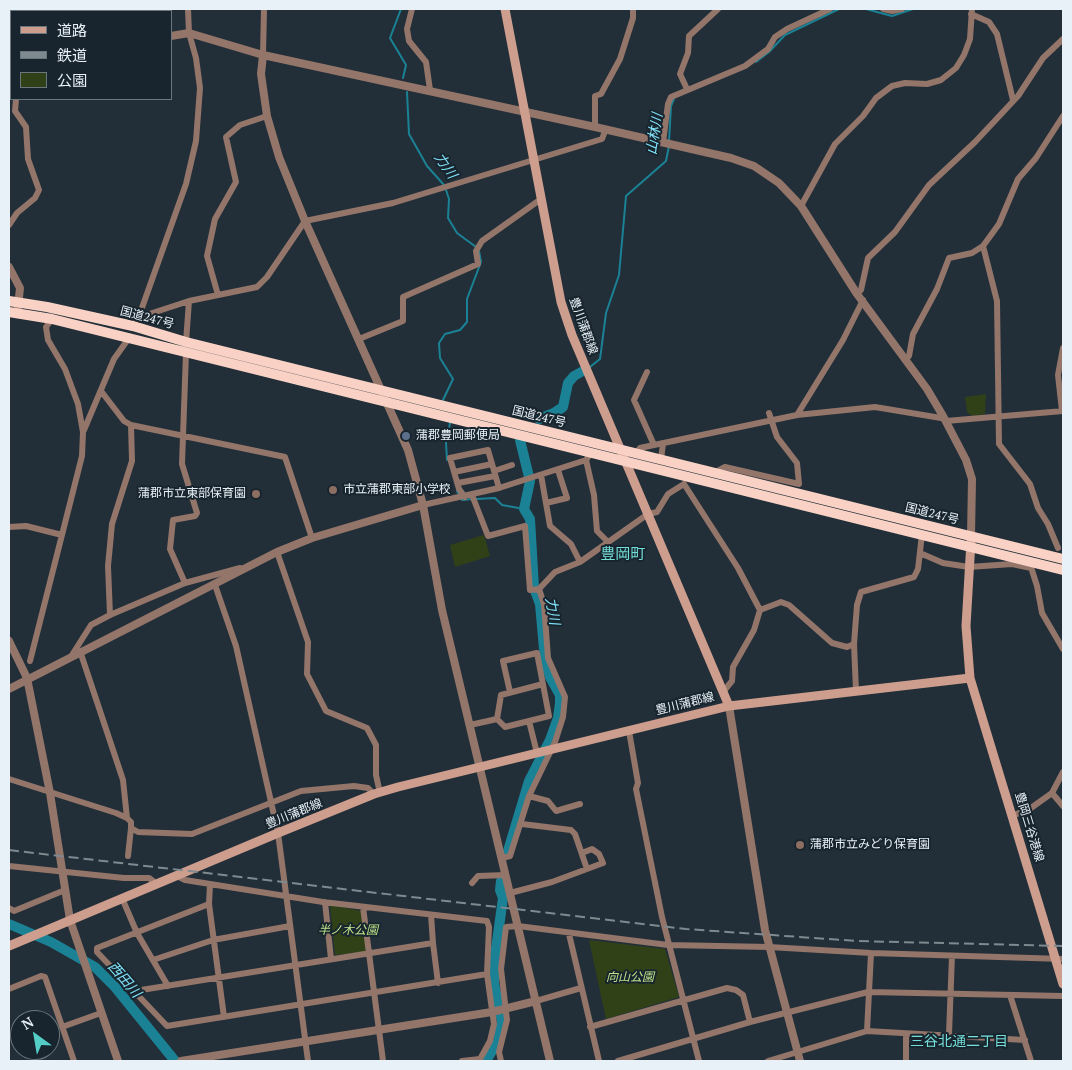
<!DOCTYPE html>
<html>
<head>
<meta charset="utf-8">
<style>
	body { margin:0 }
	#map { position:relative; width:1072px; height:1070px; overflow:hidden; background:#222f38; font-family:"PT Serif","Noto Sans JP",serif }
	canvas { display:block }
	.frame { position:absolute; inset:0; border:10px solid #e8f1f7; pointer-events:none }
	.legend { position:absolute; left:10px; top:10px; width:162px; height:90px; box-sizing:border-box; background:#18252e; border:1px solid #6b777e; margin:0; padding:6px 9px; list-style:none; font-size:15px; color:#e8f1f7 }
	.legend li { display:flex; align-items:center; gap:10px; height:25px }
	.legend b { width:25px; border:1px solid #6b777e }
	.north { position:absolute; left:10px; top:1010px; width:50px; height:50px; box-sizing:border-box; background:#18252e; border:1px solid #6b777e; border-radius:50%; rotate:328deg; font-size:14px; font-weight:700; line-height:20px; text-align:center; color:#e8f1f7 }
	.north::after { content:''; display:block; margin:auto; width:18px; height:22px; background:#54cdc7; clip-path:polygon(50% 0,100% 100%,50% 72%,0 100%) }
</style>
</head>
<body>
<div id="map">
<canvas width="1072" height="1070"></canvas>
<div class="frame"></div>
<ul class="legend">
<li><b style="height:6px;background:#cd9d8d"></b>道路</li>
<li><b style="height:6px;background:#7e8990"></b>鉄道</li>
<li><b style="height:14px;background:#314117"></b>公園</li>
</ul>
<div class="north">N</div>
</div>
<script>
const ctx = document.querySelector('canvas').getContext('2d');
ctx.lineJoin = 'round';
function paint(path, color) {
  ctx.fillStyle = color;
  ctx.fill(path, 'evenodd');
}
function toPath(rows) {
  const path = new Path2D();
  for (const r of rows) {
    path.moveTo(r[0], r[1]);
    for (let i = 2; i < r.length; i += 2) path.lineTo(r[i], r[i + 1]);
  }
  return path;
}
function stroke(path, color, width, dash) {
  ctx.strokeStyle = color;
  ctx.lineWidth = width;
  ctx.lineCap = dash ? 'butt' : 'round';
  ctx.setLineDash(dash || []);
  ctx.stroke(path);
}
function label(font, color, halo, rows, align = 'center') {
  ctx.font = font + ' "PT Serif","Noto Sans JP",serif';
  ctx.lineWidth = 4;
  ctx.setLineDash([]);
  ctx.textBaseline = 'middle';
  ctx.strokeStyle = halo;
  ctx.fillStyle = color;
  for (const [text, x, y, turn = 0] of rows) {
    ctx.save();
    ctx.translate(x, y);
    ctx.rotate((+turn || 0) * Math.PI / 180);
    ctx.textAlign = isNaN(turn) ? turn : align;
    if (halo) ctx.strokeText(text, 0, 0);
    ctx.fillText(text, 0, 0);
    ctx.restore();
  }
}
const green = toPath([
	[986,394,985,414,972,416,967,412,965,397],
	[484,535,490,556,455,567,450,545],
	[330,905,361,911,368,952,335,955],
	[589,940,665,949,679,997,606,1019]
]);
const stream = toPath([
	[401,9,390,38,406,65,403,78],
	[866,9,892,16,913,9],
	[756,62,769,52,785,35,839,9],
	[407,92,409,134,427,166,444,185],
	[669,141,671,106,674,99],
	[446,190,449,199,448,218,457,233,476,247],
	[590,367,600,359,606,313,619,275,626,196,666,161,669,146],
	[443,400,453,379,440,358,439,343,445,334,460,330,467,322,467,299,481,262,479,251],
	[447,460,446,443,450,423],
	[457,491,462,500,472,499],
	[476,499,495,498,502,505,524,509]
]);
const river = toPath([
	[539,419,554,413,563,407,568,383,574,376,583,371],
	[508,851,529,781,550,740,558,718,560,703,560,695,550,677,545,660,540,604,534,588,530,519,524,509,530,481,520,440],
	[9,924,51,942,95,967,115,987,175,1061],
	[486,1061,498,1041,502,1022,494,983,494,963,503,898,500,890,501,881]
]);
const minor = toPath([
	[106,9,110,11],
	[117,9,118,11],
	[412,9,407,29,409,41,426,62,430,90],
	[883,9,892,11,902,9],
	[971,14,989,22,997,34,1013,100],
	[9,54,11,58],
	[263,55,264,9],
	[687,89,680,74,688,53,689,36,718,9],
	[595,127,595,96,601,94,620,59,633,18,633,9],
	[663,142,668,104,671,97,745,66,768,49,775,37,787,29,830,9],
	[801,206,835,144,863,116,876,98,892,86,905,83,927,84,941,80,956,68,964,55,970,39,972,9],
	[9,225,17,213,35,198,39,190,28,159,26,127,15,111,16,99],
	[983,246,997,301,999,444,1030,484,1038,508,1048,524,1058,548],
	[857,294,861,290,868,258,895,232,929,185,975,142,1018,96,1043,58,1063,39],
	[218,295,207,256,215,219,236,182,226,137,240,125,267,116],
	[140,317,189,301,257,287,267,277,305,221,393,203,602,139,606,129],
	[138,319,186,184,196,141,200,88,196,58,189,33,188,9],
	[359,339,403,321,403,297,478,264,476,251,482,241,541,199],
	[186,342,189,301],
	[905,359,909,356,913,334,937,289,949,258,972,253,983,246,999,224,1018,179,1036,158,1063,116],
	[647,372,634,400,654,445],
	[101,391,124,421,131,425,285,457,312,538],
	[1062,411,1058,375,1063,348],
	[797,415,843,340,863,300],
	[946,421,1063,411],
	[84,430,114,359,129,338],
	[636,453,640,448,654,445,797,415,875,407,941,418,943,416],
	[661,459,663,444],
	[586,460,594,495,597,531,608,542],
	[494,471,512,465],
	[454,472,492,464],
	[714,473,725,467,799,484,797,463,777,437,769,413],
	[541,475,550,526,571,544,580,562],
	[458,483,495,476],
	[472,495,488,536,525,526,530,590,539,589,544,604,548,658,565,697,563,717,555,742,529,796,510,856,502,858],
	[465,497,459,489,450,458,488,450,499,488],
	[546,503,567,498,558,470],
	[423,505,499,488,586,460,591,453],
	[9,527,26,526,62,535],
	[277,552,308,642,307,674,326,711,367,728,376,745,376,775,380,793],
	[920,553,943,563,969,567,1012,564,1031,568],
	[1030,564,1037,586,1042,613,1063,649],
	[185,583,170,549,173,520,195,516,197,513,182,464,186,353],
	[215,585,236,646,278,833,308,1061],
	[539,589,555,572,580,562,648,514,657,512,668,494,684,484,738,568,760,610,754,630,733,667,732,681,723,692],
	[760,610,781,602,789,605,832,643,847,647,854,644],
	[110,615,108,566,112,524,132,461,131,425],
	[80,651,123,780,127,818],
	[72,655,91,625,110,615,185,583,240,568],
	[30,661,82,456,83,432,78,404,65,369,48,340,46,327,52,319],
	[856,691,854,644,857,605,861,592,914,577,918,569,922,534],
	[510,692,503,661,537,653,549,716,505,727,497,719,501,695,543,684],
	[529,721,537,753],
	[470,725,497,719],
	[629,731,638,783,636,789,662,917,699,1061],
	[9,779,116,813,127,818,131,822,131,828,128,856],
	[1052,793,1063,806],
	[529,796,548,801,556,811,580,804],
	[1012,816,1031,808,1052,793,1063,772],
	[522,824,571,830,575,834,587,869],
	[131,828,138,832,192,834,301,791,354,786,368,788,374,794],
	[9,866,124,878,149,878,157,884],
	[177,876,185,880,323,902,487,921,489,927,487,974,494,1024,490,1041,479,1061],
	[472,883,478,876,506,875],
	[210,884,209,904,224,1017],
	[510,893,552,882,603,863,599,854,592,849,582,853],
	[122,898,137,933,168,986],
	[325,902,331,959],
	[209,904,97,948,97,952,167,1026,487,974],
	[363,907,383,1061],
	[9,908,14,911,65,890],
	[569,934,599,1061],
	[433,943,438,983],
	[153,960,213,940,290,926],
	[9,989,41,976,45,977,74,1061],
	[135,991,433,943,431,915],
	[1010,995,1031,1061],
	[536,1001,581,988],
	[62,1027,101,1013],
	[590,1027,727,988,736,990,743,995,750,1022],
	[867,1031,871,953],
	[949,1034,952,956],
	[462,1061,480,1059],
	[501,1061,499,1052,507,1020,501,969,506,927,518,926,668,945,769,947,871,953,1063,959],
	[618,1061,750,1022,868,992,1063,996],
	[768,1061,867,1031,1025,1040],
	[906,1061,906,1034]
]);
const tertiary = toPath([
	[9,10,11,11],
	[171,36,189,33,263,55,595,127,731,158,754,166,779,183,801,206,857,294,927,389,943,416,966,460,972,479,971,536],
	[263,55,261,74,267,116,279,157,305,221,408,450,423,505,442,610,550,1061],
	[9,267,20,288,18,307],
	[9,641,27,678,50,793,70,920,118,1061],
	[9,689,277,552,312,538,423,505],
	[729,706,765,930,800,1061],
	[181,1061,492,1012,536,1001]
]);
const secondary = toPath([
	[505,9,561,302,572,335,729,706],
	[971,541,966,626,970,678,1063,984],
	[9,946,278,833,374,794,398,787,729,706,970,678]
]);
const trunk = toPath([
	[9,301,47,307,133,326,186,342,1063,559],
	[9,312,52,319,1063,570]
]);
const rail = toPath([
	[9,850,686,929,857,941,1063,946]
]);
const markers = [
	[406,436,5,"#5c6f8a"],
	[333,490,5,"#8d6e63"],
	[256,494,5,"#8d6e63"],
	[800,845,5,"#8d6e63"]
];
const streetNames = [
	["国道247号",147,318,15],
	["豊川蒲郡線",583,326,70],
	["国道247号",539,417,14],
	["国道247号",932,514,14],
	["豊川蒲郡線",685,704,-14],
	["豊川蒲郡線",294,814,-22],
	["豊岡三谷港線",1029,827,73]
];
const poiNames = [
	["蒲郡豊岡郵便局",416,436],
	["市立蒲郡東部小学校",343,490],
	["蒲郡市立東部保育園",246,494,"right"],
	["蒲郡市立みどり保育園",810,845]
];
const parkNames = [
	["半ノ木公園",348,931],
	["向山公園",630,978]
];
const waterNames = [
	["山林川",655,134,-81],
	["力川",445,166,55],
	["力川",552,611,80],
	["西田川",124,980,49]
];
const neighbourhoodNames = [
	["三谷北通二丁目",959,1042]
];
const quarterNames = [
	["豊岡町",623,555]
];
paint(green, '#314117');
stroke(stream, '#1b8295', 2);
stroke(river, '#1b8295', 10);
stroke(minor, '#93756a', 6);
stroke(tertiary, '#93756a', 8);
stroke(secondary, '#cd9d8d', 9);
stroke(trunk, '#f9d2c5', 10);
stroke(rail, '#7e8990', 2, [10, 5]);
for (const [x, y, r, color] of markers) {
  const dot = new Path2D();
  dot.arc(x, y, r, 0, 2 * Math.PI);
  ctx.fillStyle = color;
  ctx.fill(dot);
  stroke(dot, '#18252e', 2);
}
label('12px', '#e8f1f7', '#18252e', streetNames);
label('12px', '#e8f1f7', '#18252e', poiNames, 'left');
label('italic 12px', '#bee389', '#18252e', parkNames);
label('italic 14px', '#81e3fa', '#18252e', waterNames);
label('14px', '#74dfd9', '#18252e', neighbourhoodNames);
label('15px', '#74dfd9', '#18252e', quarterNames);
</script>
</body>
</html>
